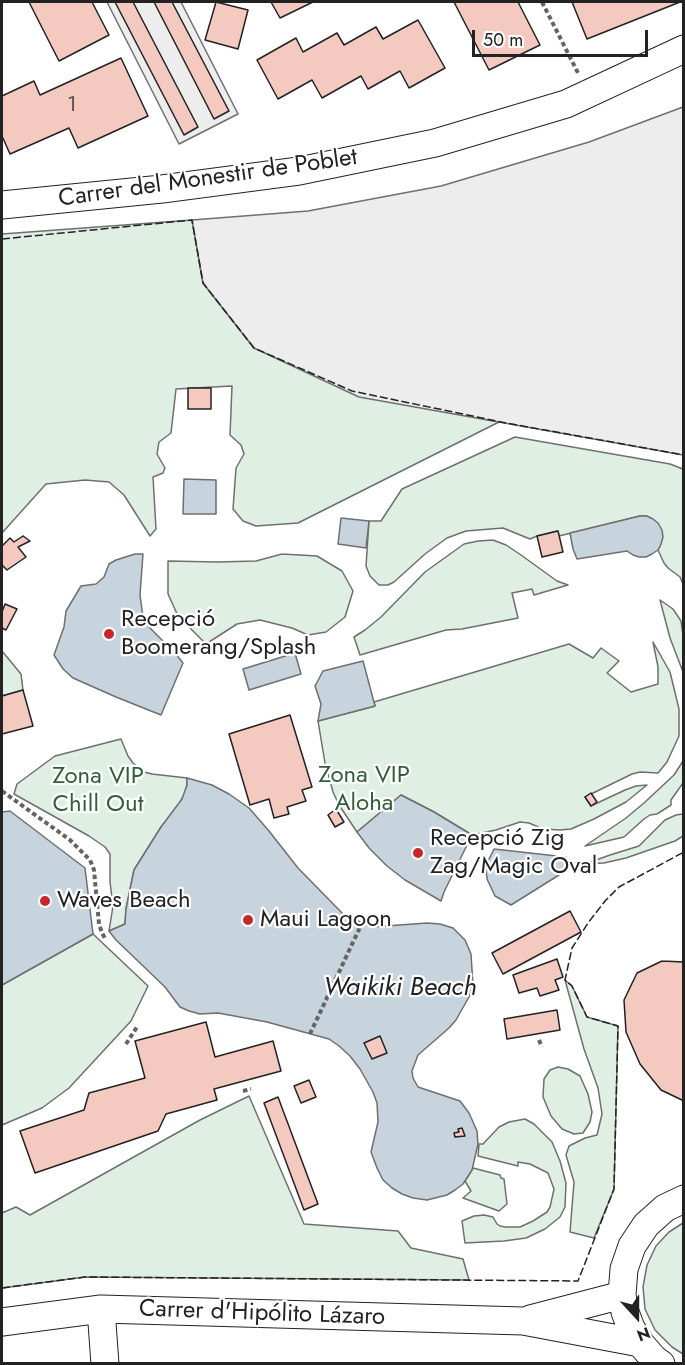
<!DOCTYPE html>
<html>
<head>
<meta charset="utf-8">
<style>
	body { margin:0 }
	#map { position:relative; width:685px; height:1365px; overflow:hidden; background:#fff; font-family:Jost,sans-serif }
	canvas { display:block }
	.frame { position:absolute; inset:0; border:3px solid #222; pointer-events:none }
	.north { position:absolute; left:607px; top:1287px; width:60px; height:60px; -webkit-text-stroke:4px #fff; paint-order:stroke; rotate:159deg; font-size:16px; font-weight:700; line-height:24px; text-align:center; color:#222 }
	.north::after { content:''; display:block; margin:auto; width:21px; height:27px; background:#222; clip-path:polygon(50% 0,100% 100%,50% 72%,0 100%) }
	.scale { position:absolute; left:472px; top:30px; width:176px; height:27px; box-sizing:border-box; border:3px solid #222; border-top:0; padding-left:8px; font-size:18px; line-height:21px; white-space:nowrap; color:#222; -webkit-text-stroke:4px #fff; paint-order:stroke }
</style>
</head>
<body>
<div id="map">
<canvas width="685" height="1365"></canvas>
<div class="frame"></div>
<div class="north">N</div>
<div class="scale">50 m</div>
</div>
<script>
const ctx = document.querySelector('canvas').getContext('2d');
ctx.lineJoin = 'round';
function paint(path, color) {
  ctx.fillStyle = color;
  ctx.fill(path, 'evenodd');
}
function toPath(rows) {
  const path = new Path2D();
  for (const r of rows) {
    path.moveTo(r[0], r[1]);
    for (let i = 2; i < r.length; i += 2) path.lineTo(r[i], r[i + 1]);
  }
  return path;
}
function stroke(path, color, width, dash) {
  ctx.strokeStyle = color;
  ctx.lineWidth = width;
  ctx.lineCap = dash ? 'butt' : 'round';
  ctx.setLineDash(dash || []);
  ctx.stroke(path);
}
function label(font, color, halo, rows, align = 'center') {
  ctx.font = font + ' Jost,sans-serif';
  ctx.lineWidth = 4.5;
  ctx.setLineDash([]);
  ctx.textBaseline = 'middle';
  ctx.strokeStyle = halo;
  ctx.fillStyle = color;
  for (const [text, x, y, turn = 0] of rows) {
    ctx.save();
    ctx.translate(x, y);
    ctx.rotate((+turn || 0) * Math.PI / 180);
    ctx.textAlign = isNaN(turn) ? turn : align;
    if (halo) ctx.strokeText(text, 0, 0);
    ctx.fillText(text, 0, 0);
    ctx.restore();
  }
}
const green = toPath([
	[192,220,203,283,254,348,352,391,499,422,298,523,256,526,243,521,233,509,236,468,244,454,241,445,230,435,232,386,176,389,171,433,159,442,157,454,165,468,163,473,153,477,156,529,150,536,124,495,109,482,85,480,46,484,2,533,2,234,192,220],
	[515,437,670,464,683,469,683,584,680,577,668,568,664,563,658,550,661,544,647,516,640,516,559,536,557,531,537,536,530,539,503,528,466,531,447,538,425,554,394,582,388,585,379,585,370,576,366,566,369,521,381,521,402,489,515,437],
	[493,540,506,545,521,555,557,581,568,585,534,595,532,589,512,593,518,618,462,629,446,630,360,655,354,637,365,630,381,617,425,572,464,544,478,541,493,540],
	[282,554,317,556,342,571,353,591,345,617,326,632,308,635,292,628,260,620,237,624,206,644,178,616,168,594,168,561,217,562,256,561,282,554],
	[660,600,673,609,681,621,683,635,683,672,670,638,660,600],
	[653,642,670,672,679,709,679,736,667,762,658,773,640,772,632,774,585,797,591,806,625,790,636,786,647,785,626,802,594,819,571,829,560,830,543,829,529,823,520,822,496,830,472,835,434,812,401,795,357,832,339,805,333,792,325,763,318,721,375,706,374,702,569,644,593,658,601,648,619,661,607,673,631,692,658,684,658,667,653,642],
	[2,651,21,674,23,690,2,696,2,651],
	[121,739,128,756,133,763,144,772,152,774,187,778,187,785,185,793,178,806,161,827,134,870,126,909,125,924,109,931,113,906,110,882,110,854,105,847,89,836,14,794,17,784,55,756,121,739],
	[683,761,683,783,671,800,671,805,657,814,650,815,644,819,624,837,585,846,626,818,644,803,674,775,683,761],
	[683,814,683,836,675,841,626,858,604,863,585,864,610,855,639,846,665,820,676,815,683,814],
	[93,934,148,986,131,1021,69,1088,42,1108,2,1125,2,985,93,934],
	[565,980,572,986,587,1017,618,1026,614,1189,594,1238,570,1232,574,1182,566,1155,569,1146,585,1138,597,1135,602,1114,598,1088,584,1049,565,980],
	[558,1067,568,1069,580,1076,588,1094,592,1112,590,1122,583,1133,574,1134,562,1129,551,1116,543,1097,544,1079,550,1070,558,1067],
	[249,1096,304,1224,398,1231,411,1248,463,1259,469,1280,85,1277,2,1288,2,1213,16,1207,30,1215,200,1120,249,1096],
	[525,1119,534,1124,552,1142,560,1161,566,1183,565,1207,560,1217,545,1229,526,1238,504,1241,465,1243,462,1221,474,1216,484,1215,493,1217,497,1224,500,1226,505,1227,520,1227,533,1221,547,1212,550,1207,554,1189,548,1173,530,1164,518,1162,518,1166,478,1156,479,1144,483,1144,499,1127,509,1122,525,1119],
	[473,1168,500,1175,501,1178,504,1179,507,1204,499,1211,463,1198,471,1191,465,1181,473,1168],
	[683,1223,683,1354,672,1347,655,1330,645,1309,643,1287,647,1265,656,1246,669,1232,683,1223]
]);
const parking = toPath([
	[107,2,181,2,238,114,179,144,107,2],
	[683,107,683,455,359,397,254,348,203,283,192,220,308,211,441,186,589,142,683,107]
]);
const water = toPath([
	[184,479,216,480,216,514,183,514,184,479],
	[640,516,647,516,653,519,658,523,662,530,663,537,661,544,658,550,652,554,646,557,639,557,633,555,627,551,577,559,573,549,570,533,640,516],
	[341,518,369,521,366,548,338,544,341,518],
	[135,554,143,554,140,595,143,617,148,626,175,653,183,663,161,715,116,697,73,678,63,669,54,655,64,627,66,611,81,586,96,584,104,577,109,564,116,560,135,554],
	[295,653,301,674,249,690,243,669,295,653],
	[363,661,375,706,318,721,321,704,315,686,323,671,363,661],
	[187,778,212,785,229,794,249,808,269,831,298,868,344,915,372,927,427,923,440,924,453,928,465,940,471,954,473,985,469,997,456,1020,449,1028,418,1055,412,1071,413,1078,418,1087,460,1101,469,1113,477,1131,478,1144,472,1170,463,1184,455,1190,447,1195,427,1200,413,1198,402,1194,392,1188,383,1180,377,1168,371,1152,378,1122,377,1103,373,1092,360,1069,350,1056,339,1046,329,1039,267,1022,218,1013,200,1014,189,1011,180,1007,165,987,116,940,109,931,125,924,126,909,134,870,161,827,182,799,187,785,187,778],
	[401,795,434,812,472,835,444,892,441,901,405,880,387,866,369,848,357,832,401,795],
	[10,811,85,868,93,934,2,985,2,812,10,811],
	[494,849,566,857,567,870,511,905,495,896,487,879,486,870,488,861,494,849]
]);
const building = toPath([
	[29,2,92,2,109,35,59,61,29,2],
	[115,2,133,2,198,127,184,135,115,2],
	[154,2,172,2,229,111,214,119,154,2],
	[216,2,248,10,238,49,205,40,216,2],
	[271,2,313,2,280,18,271,2],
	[454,2,518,2,540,45,489,70,454,2],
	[572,2,680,2,587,39,572,2],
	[418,20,445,68,409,88,400,71,368,89,361,76,322,98,312,80,278,99,257,60,296,38,303,52,337,33,344,45,376,27,383,39,418,20],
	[121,58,148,116,78,148,69,128,10,154,2,136,2,96,34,81,40,95,121,58],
	[188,388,211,388,211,409,188,409,188,388],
	[558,531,563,552,542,557,537,536,558,531],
	[23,536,30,541,18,547,26,557,7,570,2,565,2,546,10,538,14,542,23,536],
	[5,604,17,609,6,630,2,628,2,612,5,604],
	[23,690,33,726,2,734,2,696,23,690],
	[290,715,312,787,302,790,306,801,287,807,289,814,274,818,269,799,250,805,229,734,290,715],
	[591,793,597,802,591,806,585,797,591,793],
	[336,809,344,822,335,827,328,815,336,809],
	[570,911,581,932,503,974,492,953,570,911],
	[557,959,563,977,555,980,559,990,540,996,537,988,519,993,513,975,557,959],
	[662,961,684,962,684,1101,661,1090,640,1064,626,1032,624,1000,637,973,662,961],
	[557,1010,560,1030,507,1039,504,1019,557,1010],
	[206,1022,215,1057,273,1041,281,1071,214,1089,217,1100,166,1114,158,1131,35,1173,20,1131,84,1110,89,1093,145,1078,135,1041,206,1022],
	[380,1036,387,1053,372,1059,364,1043,380,1036],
	[309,1080,316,1097,301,1103,294,1086,309,1080],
	[278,1097,318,1204,304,1210,264,1103,278,1097],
	[462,1128,465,1136,455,1137,454,1133,459,1132,458,1129,462,1128]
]);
const path = toPath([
	[542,2,578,73],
	[2,791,70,840,90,860,94,870,99,924,102,933,106,940],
	[310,1034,362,923],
	[539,1040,542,1047],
	[126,1044,137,1027],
	[243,1091,251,1089]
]);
const minor = toPath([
	[2,205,162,189,299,171,435,143,566,104,684,49],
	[101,1309,105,1364],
	[530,1319,622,1295],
	[2,1322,101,1309,523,1321,640,1343],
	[661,1364,654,1359,640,1343,631,1328,625,1312,622,1295,624,1269,632,1246,646,1225,665,1208,684,1199]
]);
const fence = toPath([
	[2,239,192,220,203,283,254,348,352,391,506,423,684,455],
	[2,1288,85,1277,578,1281,614,1189,618,1026,587,1017,572,986,565,980,572,948,588,923,605,901,619,887,684,852]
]);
const markers = [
	[109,634,6,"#c62828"],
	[418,853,6,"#c62828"],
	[45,901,6,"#c62828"],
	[248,920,6,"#c62828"]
];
const numberNames = [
	["1",72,106]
];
const streetNames = [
	["Carrer del Monestir de Poblet",208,179,-8],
	["Carrer d'Hipólito Lázaro",262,1314,2]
];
const poiNames = [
	["Recepció",121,620],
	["Boomerang/Splash",121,648],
	["Recepció Zig",430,839],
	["Zag/Magic Oval",430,867],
	["Waves Beach",57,901],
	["Maui Lagoon",260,920]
];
const parkNames = [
	["Zona VIP",364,776],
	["Aloha",364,804],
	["Zona VIP",98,777],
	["Chill Out",98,805]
];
const waterNames = [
	["Waikiki Beach",400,989]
];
paint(green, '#e0efe3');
stroke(green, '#6f6f6f', 1.5);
paint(parking, '#ededed');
stroke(parking, '#6f6f6f', 1.5);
paint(water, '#c7d3dd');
stroke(water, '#6f6f6f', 1.5);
paint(building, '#f3c9c0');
stroke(building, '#222', 1.5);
stroke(minor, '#222', 29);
stroke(path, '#646464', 4, [4.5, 3]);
stroke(minor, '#fff', 27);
stroke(fence, '#222', 1.5, [8, 3]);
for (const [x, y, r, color] of markers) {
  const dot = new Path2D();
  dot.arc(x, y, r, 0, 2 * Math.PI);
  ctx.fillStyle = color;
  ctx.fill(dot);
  stroke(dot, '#fff', 2);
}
label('21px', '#564c4a', null, numberNames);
label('24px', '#222', '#fff', streetNames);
label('24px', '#222', '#fff', poiNames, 'left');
label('24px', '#2f5e38', '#fff', parkNames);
label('italic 26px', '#222', '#fff', waterNames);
</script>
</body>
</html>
